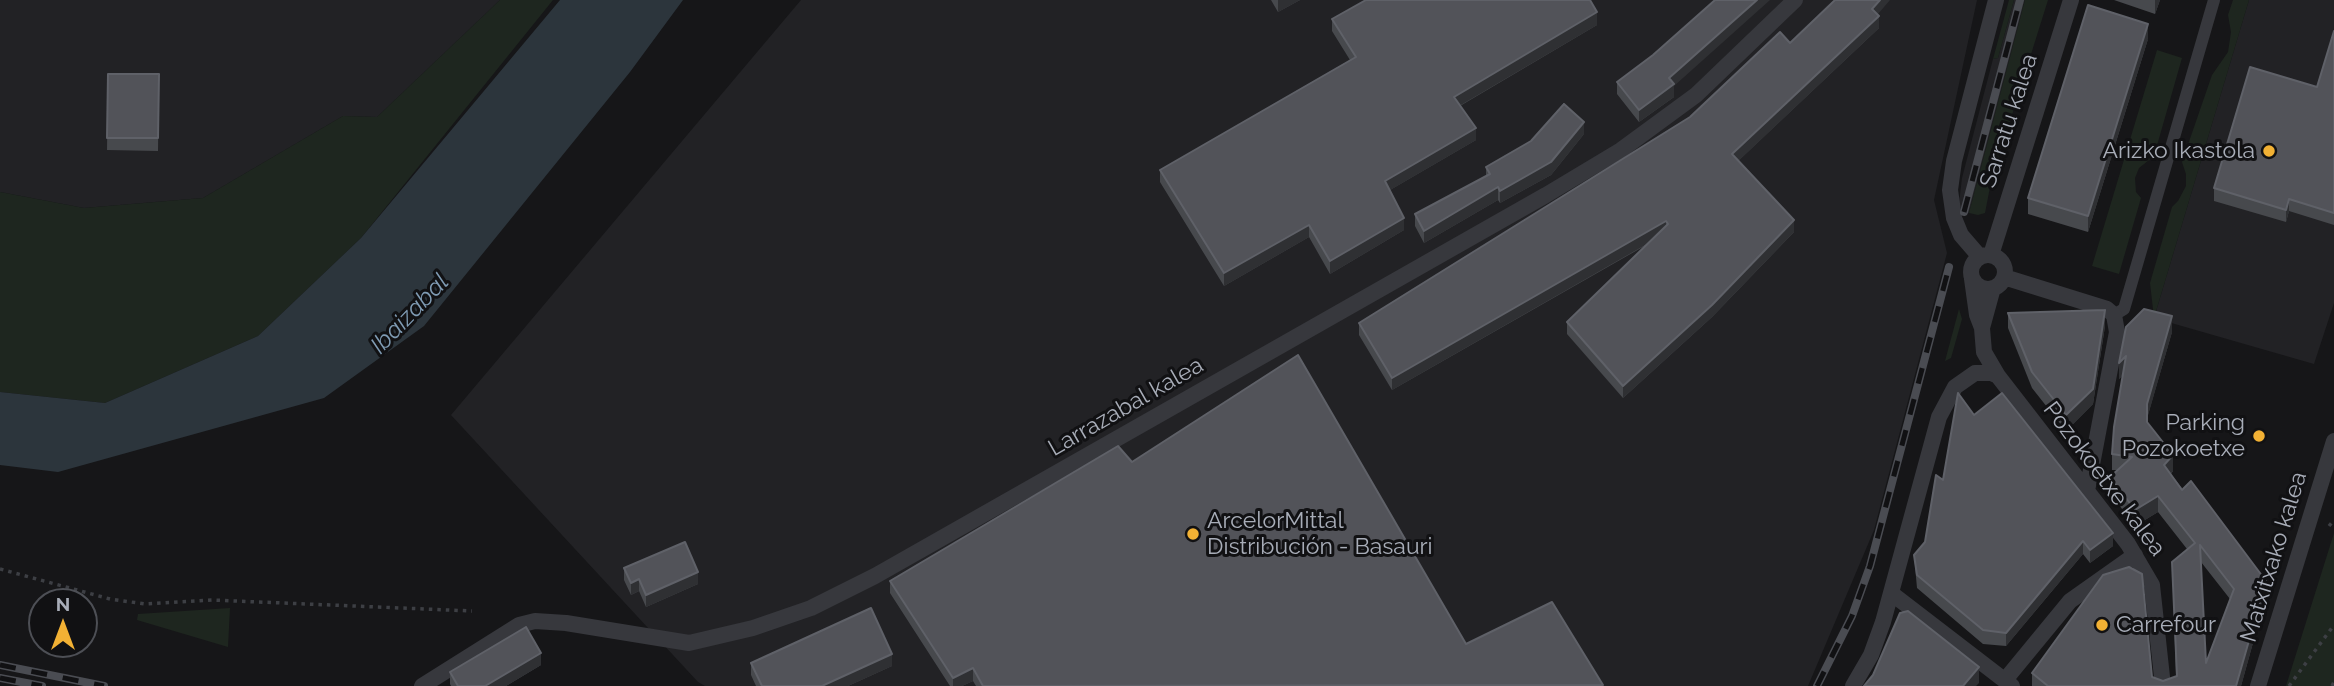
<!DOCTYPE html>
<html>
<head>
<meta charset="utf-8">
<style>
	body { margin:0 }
	#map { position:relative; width:2334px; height:686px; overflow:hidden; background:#161618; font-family:Raleway,sans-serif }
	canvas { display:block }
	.north { position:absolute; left:28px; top:588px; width:70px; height:70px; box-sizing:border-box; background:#111113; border:2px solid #4d4f55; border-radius:50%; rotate:0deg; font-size:19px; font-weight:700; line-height:28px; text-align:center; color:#a8adb8 }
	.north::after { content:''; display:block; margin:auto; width:24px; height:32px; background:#f2b134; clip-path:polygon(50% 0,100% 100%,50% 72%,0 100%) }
</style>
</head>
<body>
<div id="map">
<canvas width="2334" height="686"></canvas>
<div class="north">N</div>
</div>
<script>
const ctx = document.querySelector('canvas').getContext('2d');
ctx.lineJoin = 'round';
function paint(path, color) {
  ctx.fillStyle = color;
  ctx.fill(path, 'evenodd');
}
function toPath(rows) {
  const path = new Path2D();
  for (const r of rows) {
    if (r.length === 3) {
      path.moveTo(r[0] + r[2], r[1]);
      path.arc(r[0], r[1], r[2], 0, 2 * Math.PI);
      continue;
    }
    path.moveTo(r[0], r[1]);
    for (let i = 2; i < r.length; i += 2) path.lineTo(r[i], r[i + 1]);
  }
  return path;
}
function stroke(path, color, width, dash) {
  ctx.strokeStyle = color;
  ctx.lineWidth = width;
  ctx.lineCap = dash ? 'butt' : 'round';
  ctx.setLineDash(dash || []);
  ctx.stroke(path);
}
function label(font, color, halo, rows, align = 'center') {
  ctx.font = font + ' Raleway,sans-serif';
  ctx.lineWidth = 6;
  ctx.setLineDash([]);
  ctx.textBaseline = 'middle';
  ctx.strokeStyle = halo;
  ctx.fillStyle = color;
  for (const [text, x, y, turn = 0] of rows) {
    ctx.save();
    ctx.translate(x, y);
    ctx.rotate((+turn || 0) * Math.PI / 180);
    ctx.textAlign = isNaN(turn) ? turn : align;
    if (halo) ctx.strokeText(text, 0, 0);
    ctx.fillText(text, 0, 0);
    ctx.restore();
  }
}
const built = toPath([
	[0,0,500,0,377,117,343,116,203,198,84,208,0,192],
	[801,0,1977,0,1934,200,1947,253,1874,530,1808,686,705,686,698,682,451,415],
	[2014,0,2025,0,1969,213,1961,211,1959,203,1962,178,1993,59,1998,58],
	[2249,0,2334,0,2334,303,2314,364,2154,318]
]);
const green = toPath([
	[500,0,553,0,361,238,258,336,105,403,0,392,0,192,84,208,203,198,343,116,377,117],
	[2009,0,2014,0,1998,58,1993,59],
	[2025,0,2048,0,1991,182,1985,213,1978,215,1969,213],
	[2233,0,2249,0,2154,318,2150,283,2172,207,2178,201,2186,186,2186,174,2182,162,2212,75,2228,52,2231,32,2228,15],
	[2157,50,2182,58,2154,156,2139,168,2135,178,2136,192,2141,198,2119,274,2092,266],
	[1959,309,1962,319,1951,358,1945,361],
	[2334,533,2334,686,2286,686],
	[230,608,228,647,137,620,138,614]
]);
const water = toPath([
	[560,0,683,0,630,72,424,326,324,398,58,472,0,465,0,392,105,403,258,336,361,238]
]);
const path = toPath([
	[2329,526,2334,520],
	[0,569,110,599,145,604,212,600,472,611],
	[2289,686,2334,625],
	[2332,686,2334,682]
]);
const pedestrian = toPath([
	[2114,315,2124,309,2214,0]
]);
const minor = toPath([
	[1988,272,17],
	[1991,255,2071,0],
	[1980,257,1961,235,1954,218,1950,190,1954,161,1996,0],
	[2004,277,2107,309,2114,315,2117,332,2087,491],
	[1972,279,1977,315,1982,328,1984,352,1998,376,2128,544,2152,585,2163,686],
	[1982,328,1993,288],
	[1891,593,2012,686],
	[2005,680,2070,601,2135,555],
	[422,686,519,625,535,621,566,623,689,643,753,628,811,608,875,576,1546,195,1621,150,1696,95,1795,0],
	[1853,686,1871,655,1883,622,1939,417,1955,387,1975,373,1991,373,1998,376],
	[2258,686,2334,441]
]);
const rail = toPath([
	[1964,212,2020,0],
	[0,665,104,686],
	[0,678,42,686],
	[1817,686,1852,616,1870,566,1949,267]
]);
const wall = toPath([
	[1271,0,1300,0,1278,12],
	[2114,0,2160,0,2155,14],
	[1878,15,1879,28,1738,161,1794,232,1712,317,1623,398,1567,334,1567,322,1648,244,1392,390,1359,335,1359,323,1690,117,1790,43],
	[1332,19,1597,25,1460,106,1476,140,1390,190,1404,230,1330,274,1309,237,1224,286,1160,182,1160,170,1350,60,1332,31],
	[2334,31,2334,225,2289,211,2286,222,2214,201,2214,188,2317,87],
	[2148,39,2088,232,2028,214,2028,198],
	[108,74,159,74,158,151,107,150],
	[1617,82,1674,86,1674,97,1639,122,1617,94],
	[1584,134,1551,175,1500,203,1498,200,1424,243,1415,226,1415,214,1486,176,1486,167],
	[2008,313,2105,326,2093,404,2066,431,2032,388,2008,328],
	[2172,332,2147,418,2147,422,2173,471,2171,474,2266,596,2241,686,2032,686,2032,673,2152,677,2163,681,2176,676,2172,562,2187,549,2158,512,2135,526,2110,493,2110,477,2117,470,2112,470,2112,454,2123,375,2119,379,2119,363],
	[2201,562,2230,599,2206,663],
	[1974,415,2113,546,2090,563,2083,554,2006,646,1983,644,1917,588,1914,555,1925,542,1943,480],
	[1132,462,1466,644,1603,686,976,686,973,681,962,686,950,686,890,593,890,581],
	[624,568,698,584,646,607,639,591,631,595,624,580],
	[751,663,892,666,848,686,756,686,751,675],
	[541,665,506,686,451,686,450,684,450,672]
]);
const shadedWall = toPath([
	[1278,0,1300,0,1278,12],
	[1757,0,1770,0,1674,86,1674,97,1639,122,1639,110,1669,78],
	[1880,0,1890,0,1872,21,1872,9],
	[2155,0,2160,0,2155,14],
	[1597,12,1597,25,1454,109,1454,97],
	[1879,16,1879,28,1732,167,1732,154],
	[2148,24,2148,39,2088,232,2088,216],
	[1584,122,1584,134,1551,175,1500,203,1500,191],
	[1476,128,1476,140,1385,193,1385,181],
	[1498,187,1498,200,1424,243,1424,231],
	[2289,199,2289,211,2286,222,2286,210],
	[1404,218,1404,230,1330,274,1330,261],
	[1794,220,1794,232,1712,317,1623,398,1623,386],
	[1666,221,1666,233,1392,390,1392,378],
	[1309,225,1309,237,1224,286,1224,273],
	[2105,310,2105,326,2093,404,2066,431,2066,415],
	[2172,316,2172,332,2147,419,2147,404],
	[2126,356,2126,371,2119,379,2119,363],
	[2173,455,2173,471,2164,481,2164,465],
	[2158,496,2158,512,2135,526,2135,510],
	[2113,533,2113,546,2090,563,2090,550],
	[2083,541,2083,554,2006,646,2006,633],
	[698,572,698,584,646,607,646,595],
	[639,579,639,591,631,595,631,583],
	[2266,581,2266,596,2241,686,2236,686],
	[541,653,541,665,506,686,485,686],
	[892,654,892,666,848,686,822,686],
	[1979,667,1979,683,1976,686,1963,686],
	[973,668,973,681,962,686,953,686,953,678]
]);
const building = toPath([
	[1366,0,1590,0,1597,12,1454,97,1476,128,1385,181,1404,218,1330,261,1309,225,1224,273,1160,170,1356,57,1332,19,1366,0],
	[1715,0,1757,0,1669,78,1674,84,1639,110,1617,82,1653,55,1715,0],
	[1835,0,1880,0,1872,9,1879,16,1732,154,1794,220,1712,305,1623,386,1567,322,1668,224,1666,221,1392,378,1359,323,1690,117,1780,32,1790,43,1835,0],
	[2088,5,2148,24,2088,216,2028,198,2088,5],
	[2334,31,2334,213,2289,199,2286,210,2214,188,2250,67,2317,87,2334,31],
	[108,74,159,74,158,138,107,138,108,74],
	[1564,104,1584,122,1551,162,1500,191,1498,187,1424,231,1415,214,1490,174,1486,167,1531,141,1564,104],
	[2144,309,2172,316,2147,404,2147,422,2173,455,2164,465,2182,490,2191,481,2266,581,2236,686,2048,686,2032,673,2103,575,2129,567,2142,574,2152,677,2163,681,2177,676,2172,562,2195,543,2158,496,2135,510,2110,477,2132,457,2112,454,2114,427,2126,356,2119,363,2126,327,2144,309],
	[2200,545,2234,589,2206,663,2200,545],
	[2105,310,2093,389,2066,415,2032,372,2008,313,2105,310],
	[1298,355,1466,644,1552,602,1603,685,983,686,973,668,953,678,890,581,1118,446,1132,462,1298,355],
	[1958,393,1974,415,2002,393,2113,533,2090,550,2083,541,2006,633,1983,630,1917,575,1914,555,1925,542,1936,475,1943,480,1958,393],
	[685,542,698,572,646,595,639,579,631,583,624,568,685,542],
	[871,608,892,654,822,686,762,686,751,663,871,608],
	[1908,611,1979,667,1963,686,1864,686,1873,675,1900,613,1908,611],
	[526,627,541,653,485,686,458,686,450,672,526,627]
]);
const markers = [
	[2269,151,7,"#f2b134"],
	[2259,436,7,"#f2b134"],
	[1193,534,7,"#f2b134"],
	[2102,625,7,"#f2b134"]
];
const streetNames = [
	["Sarratu kalea",2009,121,-72],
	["Larrazabal kalea",1126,407,-30],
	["Pozokoetxe kalea",2104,479,53],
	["Matxitxako kalea",2274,557,-73]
];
const poiNames = [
	["Arizko Ikastola",2255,151],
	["Parking",2245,423],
	["Pozokoetxe",2245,449],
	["ArcelorMittal",1207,521,"left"],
	["Distribución - Basauri",1207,547,"left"],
	["Carrefour",2116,625,"left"]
];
const waterNames = [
	["Ibaizabal",410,314,-46]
];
paint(built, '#222225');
paint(green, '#1e261f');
paint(water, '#2c353c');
stroke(path, '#3d3f44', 3.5, [3.5, 5]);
stroke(pedestrian, '#37383d', 12);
stroke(minor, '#37383d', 16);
stroke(rail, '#4a4c52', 8);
stroke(rail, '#111113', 5, [16]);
paint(wall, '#47494d');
paint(shadedWall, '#2f3033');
paint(building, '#525359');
stroke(building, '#5f6168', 2);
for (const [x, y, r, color] of markers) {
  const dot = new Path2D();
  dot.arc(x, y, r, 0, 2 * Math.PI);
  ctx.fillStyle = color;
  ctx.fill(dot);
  stroke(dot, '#111113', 2.5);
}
label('23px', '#a8adb8', '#111113', streetNames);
label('23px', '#a8adb8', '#111113', poiNames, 'right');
label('italic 24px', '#7f9bb3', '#111113', waterNames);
</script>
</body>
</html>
